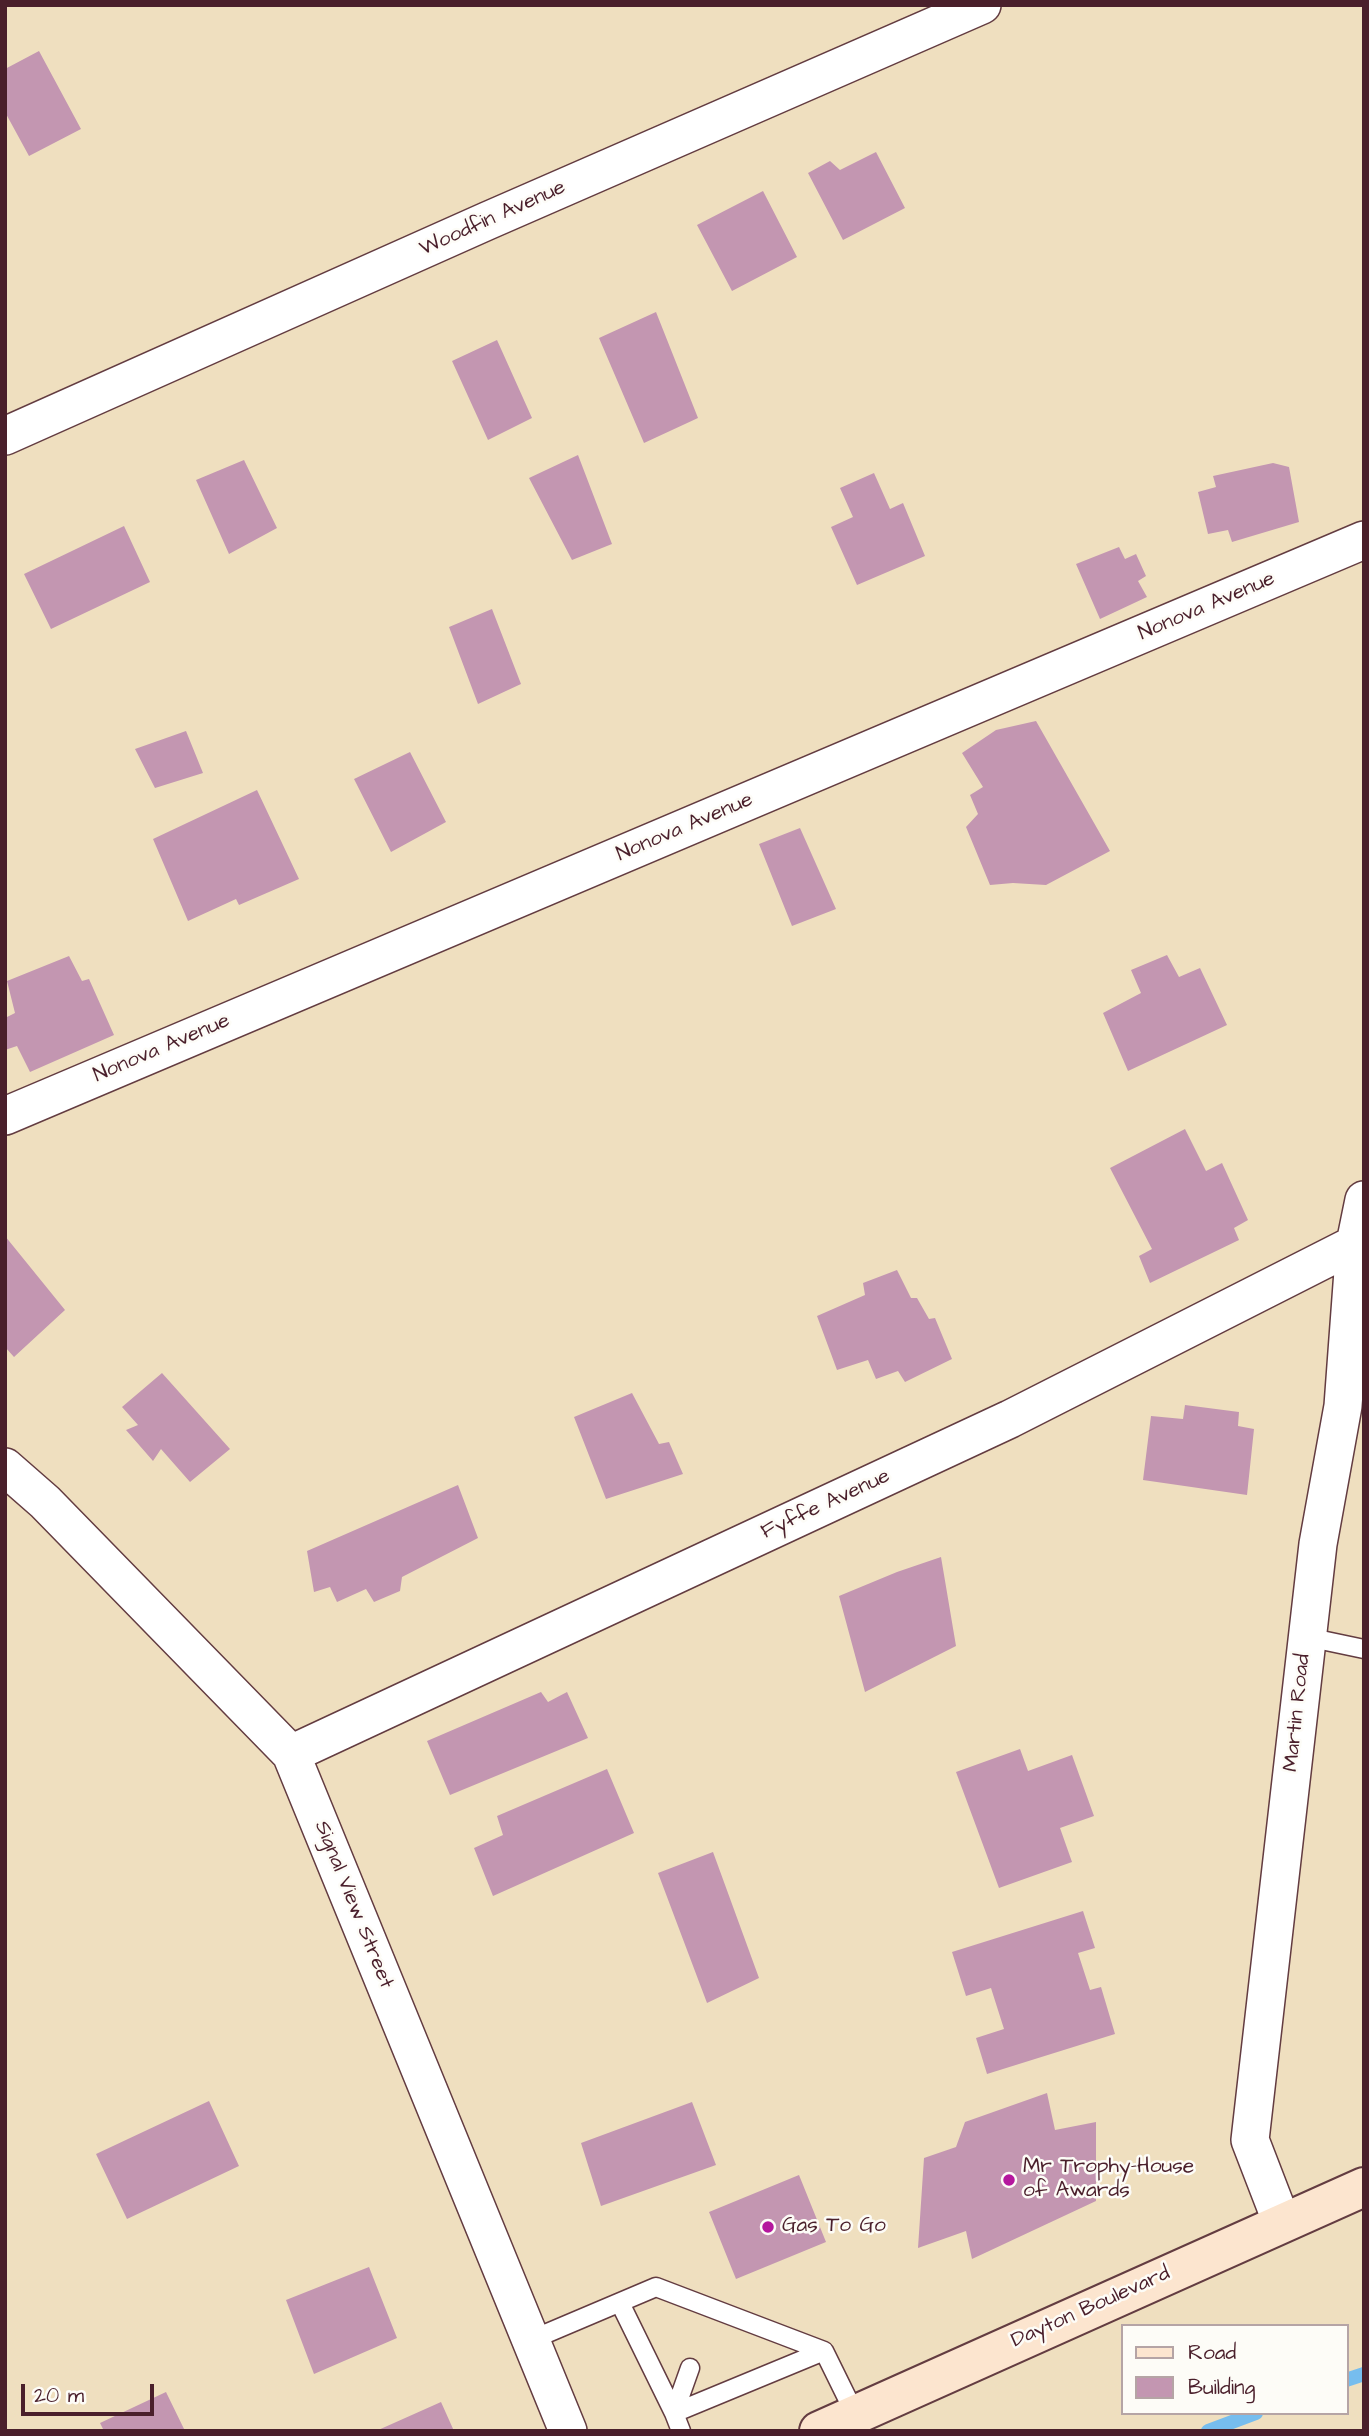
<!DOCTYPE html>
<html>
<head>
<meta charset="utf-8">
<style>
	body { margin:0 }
	#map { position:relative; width:1369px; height:2436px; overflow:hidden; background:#efdfbf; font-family:"Architects Daughter",sans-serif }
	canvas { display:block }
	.frame { position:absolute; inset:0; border:7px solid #4a1f2b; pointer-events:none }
	.legend { position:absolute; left:1121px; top:2324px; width:228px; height:91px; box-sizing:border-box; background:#fdfcf7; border:2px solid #b5a4a5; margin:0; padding:9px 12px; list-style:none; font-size:21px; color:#4a1f2b }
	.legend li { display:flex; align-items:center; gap:14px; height:35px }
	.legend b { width:35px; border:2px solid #b5a4a5 }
	.scale { position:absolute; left:21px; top:2384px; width:133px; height:32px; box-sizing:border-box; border:4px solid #4a1f2b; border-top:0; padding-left:9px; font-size:21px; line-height:24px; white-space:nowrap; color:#4a1f2b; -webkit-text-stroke:5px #fdfcf7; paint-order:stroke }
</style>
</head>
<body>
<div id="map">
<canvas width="1369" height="2436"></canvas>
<div class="frame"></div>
<ul class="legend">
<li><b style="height:9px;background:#fce5cf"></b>Road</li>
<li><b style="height:19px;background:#c396b1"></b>Building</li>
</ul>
<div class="scale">20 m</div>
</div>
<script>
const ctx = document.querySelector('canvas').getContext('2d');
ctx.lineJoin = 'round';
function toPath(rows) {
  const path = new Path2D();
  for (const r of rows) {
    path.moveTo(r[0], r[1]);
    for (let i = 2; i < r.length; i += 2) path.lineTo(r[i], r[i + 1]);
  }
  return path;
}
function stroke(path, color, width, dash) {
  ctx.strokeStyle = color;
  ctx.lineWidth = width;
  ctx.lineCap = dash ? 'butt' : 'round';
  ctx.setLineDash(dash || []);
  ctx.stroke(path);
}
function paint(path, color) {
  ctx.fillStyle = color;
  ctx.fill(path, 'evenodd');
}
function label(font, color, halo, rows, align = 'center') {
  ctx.font = font + ' "Architects Daughter",sans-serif';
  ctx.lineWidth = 5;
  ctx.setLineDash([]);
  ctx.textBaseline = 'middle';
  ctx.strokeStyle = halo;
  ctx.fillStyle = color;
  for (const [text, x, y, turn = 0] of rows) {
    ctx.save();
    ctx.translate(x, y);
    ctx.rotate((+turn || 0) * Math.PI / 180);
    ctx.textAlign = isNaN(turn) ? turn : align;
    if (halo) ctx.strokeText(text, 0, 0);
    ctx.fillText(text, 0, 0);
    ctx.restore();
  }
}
const stream = toPath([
	[1346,2380,1364,2374],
	[1208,2431,1256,2413]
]);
const building = toPath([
	[39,51,81,129,29,156,5,112,5,69],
	[876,152,905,208,843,240,808,173,830,161,840,170],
	[763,191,797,257,732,291,697,225],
	[656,312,698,418,644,443,599,338],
	[497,340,532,418,488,440,452,361],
	[578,455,612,544,572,560,529,478],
	[244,460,277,528,229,554,196,480],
	[1273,463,1289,467,1299,522,1232,542,1228,530,1208,534,1198,492,1216,487,1213,476],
	[874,473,890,509,903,503,925,556,857,585,831,527,853,517,840,488],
	[124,526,150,582,51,629,24,574],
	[1119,547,1125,559,1136,554,1146,576,1138,581,1147,597,1100,619,1076,564],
	[492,609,521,684,478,704,449,627],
	[1036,721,1110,851,1046,885,1013,883,990,885,966,827,978,814,970,795,983,787,962,753,996,730],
	[186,731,203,773,155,788,135,749],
	[410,752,446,822,391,852,354,779],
	[257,790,299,879,239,905,236,899,188,921,153,839],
	[800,828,836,909,792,926,759,844],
	[1167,955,1179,977,1200,968,1227,1025,1128,1071,1103,1013,1141,993,1131,970],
	[69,956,82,981,89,979,114,1035,30,1072,17,1046,5,1050,5,1018,15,1013,7,981],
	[1185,1129,1206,1171,1222,1163,1248,1220,1234,1228,1239,1240,1150,1283,1139,1256,1152,1249,1110,1168],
	[5,1236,65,1310,14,1357,5,1347],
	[897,1270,911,1298,917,1298,929,1319,935,1318,952,1359,905,1382,898,1371,876,1379,868,1360,837,1370,817,1316,865,1295,863,1283],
	[162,1373,230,1449,190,1482,161,1449,153,1461,126,1430,138,1425,122,1407],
	[632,1393,659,1444,669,1442,683,1474,606,1499,574,1417],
	[1185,1405,1239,1412,1238,1426,1254,1429,1247,1495,1143,1480,1151,1416,1183,1419],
	[458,1485,478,1538,402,1577,400,1591,374,1602,366,1589,337,1602,330,1587,314,1592,307,1551],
	[941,1557,956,1646,865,1692,839,1596,897,1572],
	[541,1692,548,1702,567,1692,588,1738,450,1795,427,1741],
	[1020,1749,1028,1771,1072,1755,1094,1816,1060,1828,1072,1862,999,1888,956,1772],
	[607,1769,634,1833,493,1896,474,1848,503,1835,497,1816],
	[713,1852,759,1978,707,2003,658,1873],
	[1083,1911,1095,1948,1078,1953,1090,1990,1101,1987,1115,2034,987,2074,976,2038,1004,2029,991,1988,966,1996,952,1952],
	[1047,2093,1055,2130,1096,2122,1096,2201,972,2259,966,2231,918,2248,924,2158,956,2147,965,2122],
	[209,2101,239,2166,127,2219,96,2154],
	[692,2102,716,2165,601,2206,581,2143],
	[799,2175,826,2242,736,2279,709,2212],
	[369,2267,397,2338,314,2374,286,2300],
	[166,2392,185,2431,104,2431,100,2423],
	[441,2402,454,2431,376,2431]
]);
const lane = toPath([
	[1307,1637,1364,1649],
	[620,2303,674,2413],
	[531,2340,656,2287,824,2351],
	[674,2413,690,2368],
	[681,2431,674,2413,824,2351,855,2414]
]);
const street = toPath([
	[5,436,487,221,982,5],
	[5,1116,1364,540],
	[5,1467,45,1502,291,1754,568,2431],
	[291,1754,1010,1419,1355,1244],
	[1282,2223,1250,2140,1318,1544,1343,1406,1355,1244,1364,1200]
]);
const secondary = toPath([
	[819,2431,1364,2187]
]);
const markers = [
	[1009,2180,7,"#b5179e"],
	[768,2227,7,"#b5179e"]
];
const streetNames = [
	["Woodfin Avenue",493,219,-24],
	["Nonova Avenue",1207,607,-23],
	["Nonova Avenue",685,828,-23],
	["Nonova Avenue",162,1049,-23],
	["Fyffe Avenue",826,1505,-25],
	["Martin Road",1298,1713,-84],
	["Signal View Street",353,1905,68],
	["Dayton Boulevard",1091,2308,-24]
];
const poiNames = [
	["Mr Trophy-House",1023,2168],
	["of Awards",1023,2192],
	["Gas To Go",782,2227]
];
stroke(stream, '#76bdee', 14);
paint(building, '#c396b1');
stroke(lane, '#633c41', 21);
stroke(street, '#633c41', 40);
stroke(secondary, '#633c41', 42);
stroke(lane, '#fff', 18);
stroke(street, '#fff', 37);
stroke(secondary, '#fce5cf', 38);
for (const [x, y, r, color] of markers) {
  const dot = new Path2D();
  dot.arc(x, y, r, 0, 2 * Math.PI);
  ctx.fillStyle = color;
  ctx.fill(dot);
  stroke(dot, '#fdfcf7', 2.5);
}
label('21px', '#4a1f2b', '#fdfcf7', streetNames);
label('21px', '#4a1f2b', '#fdfcf7', poiNames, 'left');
</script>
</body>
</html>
